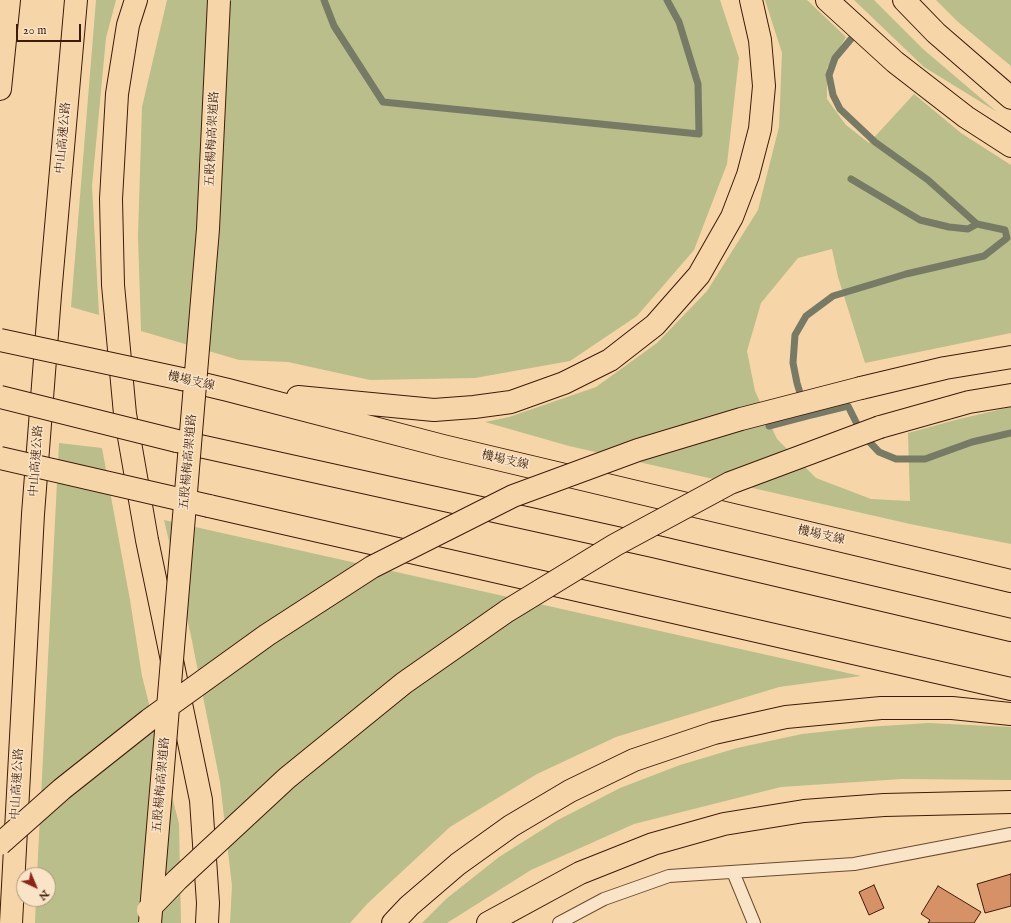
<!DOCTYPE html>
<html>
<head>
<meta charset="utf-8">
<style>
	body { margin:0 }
	#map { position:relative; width:1011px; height:923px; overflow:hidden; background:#f6d6a9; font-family:"IM FELL English",serif }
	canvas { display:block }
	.north { position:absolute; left:16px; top:867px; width:40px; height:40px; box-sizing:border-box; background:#f9e4c7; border:1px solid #ae947b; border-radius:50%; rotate:136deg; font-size:11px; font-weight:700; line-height:16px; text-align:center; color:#3d1b09 }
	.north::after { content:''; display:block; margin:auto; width:14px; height:18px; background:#8f2418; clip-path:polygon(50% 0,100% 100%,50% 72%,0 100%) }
	.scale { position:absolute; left:16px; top:24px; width:65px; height:18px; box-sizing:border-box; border:2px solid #3d1b09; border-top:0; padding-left:5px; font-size:12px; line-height:14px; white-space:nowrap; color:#3d1b09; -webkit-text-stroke:3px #f9e4c7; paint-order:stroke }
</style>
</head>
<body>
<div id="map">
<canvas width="1011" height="923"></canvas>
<div class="north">N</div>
<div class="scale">20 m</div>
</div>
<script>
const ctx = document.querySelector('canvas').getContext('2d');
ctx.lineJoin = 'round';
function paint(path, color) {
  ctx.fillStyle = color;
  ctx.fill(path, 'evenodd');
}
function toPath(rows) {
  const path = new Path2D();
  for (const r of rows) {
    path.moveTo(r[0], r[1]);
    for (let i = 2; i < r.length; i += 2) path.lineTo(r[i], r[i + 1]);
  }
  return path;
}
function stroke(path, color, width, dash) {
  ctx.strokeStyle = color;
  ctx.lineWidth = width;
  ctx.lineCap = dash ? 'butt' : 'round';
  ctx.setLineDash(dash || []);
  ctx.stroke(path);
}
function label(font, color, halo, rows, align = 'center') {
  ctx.font = font + ' "IM FELL English","Noto Serif TC",serif';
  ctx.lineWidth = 3;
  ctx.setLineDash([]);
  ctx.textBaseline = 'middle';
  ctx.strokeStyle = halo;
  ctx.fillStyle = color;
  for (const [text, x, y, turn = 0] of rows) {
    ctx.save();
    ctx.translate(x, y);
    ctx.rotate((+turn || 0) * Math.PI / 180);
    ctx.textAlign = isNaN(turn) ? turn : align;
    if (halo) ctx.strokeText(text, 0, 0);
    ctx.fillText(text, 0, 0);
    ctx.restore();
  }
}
const green = toPath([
	[96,0,116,0,106,38,92,186,99,315,71,307],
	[167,0,720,0,739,58,727,164,694,250,637,316,570,361,475,378,370,380,288,362,239,360,141,331,138,236,142,107],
	[765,0,807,0,846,37,827,68,827,99,846,125,869,143,914,94,961,133,1011,165,1011,333,865,363,838,277,832,249,798,258,761,303,747,351,755,391,777,439,816,478,871,499,910,501,908,433,959,419,1011,407,1011,544,910,524,569,446,485,422,509,417,596,387,657,343,707,291,758,210,779,127,782,53],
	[854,0,874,0,923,49,997,112,924,67],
	[936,0,1011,0,1011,66,958,22],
	[59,443,102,448,130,600,142,676,179,824,181,923,35,923,36,899,48,899,48,875,37,875],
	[164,520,861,676,779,687,616,737,537,774,450,827,367,904,350,923,230,923,232,886,220,782,191,636],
	[928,723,1011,727,1011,780,902,779,781,787,634,824,531,870,447,923,422,923,446,899,499,857,556,821,620,788,680,765,737,748,802,734,867,727]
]);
const stream = toPath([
	[324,0,334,26,383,102,699,134,698,84,679,22,667,0],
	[851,39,835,58,829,75,833,95,840,109,875,142,928,180,977,224,968,229,949,227,920,220,851,179],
	[807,416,848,406,862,434,879,452,896,459,925,459,972,442,1011,433],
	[769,426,807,416,797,383,793,363,795,335,806,316,833,296,906,274,984,256,1007,238,1005,230,977,224]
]);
const building = toPath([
	[1011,874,1011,906,985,913,977,884,1011,874],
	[874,885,884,908,869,915,859,892,874,885],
	[938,886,981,912,974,923,928,923,930,920,921,914,938,886]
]);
const lane = toPath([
	[733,872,754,923],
	[559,923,604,899,669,876,854,864,1011,834]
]);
const highway = toPath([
	[136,0,128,25,117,94,111,199,113,285,125,414,147,540,201,800,208,903,207,923],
	[827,0,895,62,966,117,1011,146],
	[904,0,936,33,1011,98],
	[0,89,9,0],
	[182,379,228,390,443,446,1011,581],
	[861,388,945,368,1011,357],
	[298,397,434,410,474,407,511,402,564,383,610,360,655,325,699,275,732,217,748,175,760,129,764,86,760,40,751,0],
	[880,427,969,402,1011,395],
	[177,441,653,546,1011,630],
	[209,506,1011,689],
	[11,923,33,514,50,295,76,0],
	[393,923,409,906,458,864,511,826,570,791,634,760,714,733,786,717,881,708,952,708,1011,714],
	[488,923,580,873,653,844,724,824,804,811,884,805,1011,802]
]);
const highwayBridge = toPath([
	[0,340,182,379],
	[0,397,177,441],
	[0,458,209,506],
	[0,844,62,789,149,720,267,635,372,567,513,496,638,450,741,419,861,388],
	[148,910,177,880,287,778,404,683,507,611,615,545,730,483,880,427],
	[150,923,208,229,219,0]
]);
const streetNames = [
	["中山高速公路",64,138,-85],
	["五股楊梅高架道路",213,139,-87],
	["機場支線",191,382,13],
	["中山高速公路",37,461,-86],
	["機場支線",505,461,13],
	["五股楊梅高架道路",189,462,-85],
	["機場支線",821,536,13],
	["中山高速公路",18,784,-87],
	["五股楊梅高架道路",162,785,-85]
];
paint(green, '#b9be8b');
stroke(stream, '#777a65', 7);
paint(building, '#d69166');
stroke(building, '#3d1b09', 1);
stroke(lane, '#6b4a31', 14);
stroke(highway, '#3d1b09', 24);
stroke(lane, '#f9e4c7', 12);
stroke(highway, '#f6d6a9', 22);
stroke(highwayBridge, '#3d1b09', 24, []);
stroke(highwayBridge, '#f6d6a9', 22);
label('12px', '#3d1b09', '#f9e4c7', streetNames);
</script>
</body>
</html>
